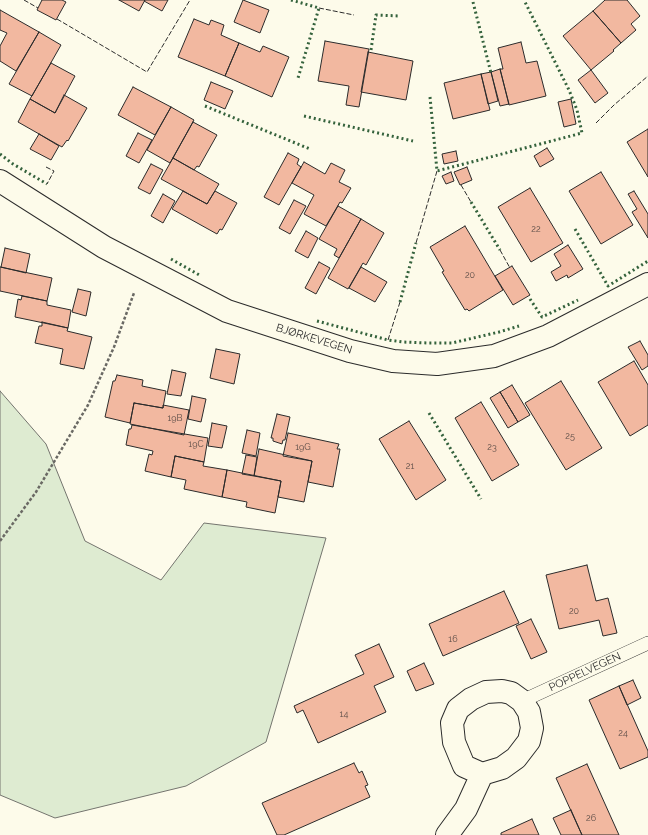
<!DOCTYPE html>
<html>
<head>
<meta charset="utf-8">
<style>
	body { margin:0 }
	canvas { display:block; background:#fdfbea }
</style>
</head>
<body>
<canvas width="648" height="835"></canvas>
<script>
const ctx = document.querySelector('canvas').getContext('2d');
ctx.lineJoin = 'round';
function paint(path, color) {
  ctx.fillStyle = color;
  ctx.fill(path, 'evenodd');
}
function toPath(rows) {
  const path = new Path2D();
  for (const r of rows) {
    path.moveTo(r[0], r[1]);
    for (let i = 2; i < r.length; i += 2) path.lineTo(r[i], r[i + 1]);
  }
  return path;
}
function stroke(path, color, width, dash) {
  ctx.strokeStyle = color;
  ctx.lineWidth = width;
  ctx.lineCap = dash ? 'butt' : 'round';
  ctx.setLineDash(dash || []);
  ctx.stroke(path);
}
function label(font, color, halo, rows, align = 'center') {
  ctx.font = font + ' Raleway,sans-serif';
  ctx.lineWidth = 3;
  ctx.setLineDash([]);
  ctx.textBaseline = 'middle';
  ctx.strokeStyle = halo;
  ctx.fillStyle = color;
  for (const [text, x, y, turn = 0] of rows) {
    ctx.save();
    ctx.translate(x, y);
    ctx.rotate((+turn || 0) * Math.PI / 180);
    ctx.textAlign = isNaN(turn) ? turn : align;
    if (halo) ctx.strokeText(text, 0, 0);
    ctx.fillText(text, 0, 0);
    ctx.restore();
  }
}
const green = toPath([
	[0,391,46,444,85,541,161,580,204,523,326,538,266,742,186,786,55,818,0,795,0,391]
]);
const building = toPath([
	[42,0,62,0,66,2,56,20,37,10,42,0],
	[119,0,145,0,139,11,119,0],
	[145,0,168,0,162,11,144,1,145,0],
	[243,0,269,10,260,33,234,22,243,0],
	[605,0,627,0,640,16,631,24,636,30,621,43,593,11,605,0],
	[0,10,39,32,16,71,0,61,0,46,7,33,0,30,0,10],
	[593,11,621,43,613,50,614,51,591,70,563,36,593,11],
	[194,19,209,25,211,20,224,25,221,35,239,43,225,76,178,57,194,19],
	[39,32,61,45,32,96,9,84,39,32],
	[325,41,369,49,359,107,346,105,349,86,318,81,325,41],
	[521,42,526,63,537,61,546,96,509,105,500,69,503,69,498,48,521,42],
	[239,43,260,52,263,46,289,57,272,97,225,76,239,43],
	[368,52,413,61,406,100,361,92,368,52],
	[51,63,75,76,55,113,30,99,51,63],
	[500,69,509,104,500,106,491,72,500,69],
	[591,70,608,93,595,103,578,80,591,70],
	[491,72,498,101,488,104,481,74,491,72],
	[481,74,490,110,453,119,444,83,481,74],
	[211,82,233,91,225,109,204,100,211,82],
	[133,87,171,107,155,135,118,115,133,87],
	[64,95,87,108,68,141,67,140,62,147,18,122,30,99,55,113,64,95],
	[571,99,576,124,564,127,558,102,571,99],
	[171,107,194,120,170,163,147,150,171,107],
	[193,122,217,135,199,167,197,166,194,170,173,158,193,122],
	[648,129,648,177,627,142,648,129],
	[138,133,152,140,139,163,126,156,138,133],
	[39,134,59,146,51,160,30,149,39,134],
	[547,148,554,159,540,167,534,156,547,148],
	[456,151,458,161,444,164,442,154,456,151],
	[288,153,299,159,297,164,301,167,279,205,264,197,288,153],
	[173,158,219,184,207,204,161,179,173,158],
	[304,162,325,174,331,163,345,170,339,182,351,188,342,203,340,202,326,226,304,214,314,195,292,183,304,162],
	[151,164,163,170,150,194,138,188,151,164],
	[467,167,472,180,460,185,454,172,467,167],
	[451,172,454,181,446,184,442,176,451,172],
	[601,172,633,225,601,244,569,191,601,172],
	[530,188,563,243,531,262,498,207,530,188],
	[183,191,207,204,215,191,237,203,222,230,220,229,217,234,172,209,183,191],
	[634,191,648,214,648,238,632,212,637,209,628,194,634,191],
	[163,194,175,201,163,223,151,216,163,194],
	[294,200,306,206,290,234,279,228,294,200],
	[338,206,361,219,339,258,334,255,337,249,319,239,338,206],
	[361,219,384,233,366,265,363,263,348,289,328,278,361,219],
	[465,226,503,290,469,311,467,309,465,310,442,272,444,271,430,247,465,226],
	[306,231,318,238,308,258,295,251,306,231],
	[568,245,583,269,568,278,567,275,556,281,551,272,561,266,554,254,568,245],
	[5,248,30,254,26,273,1,267,5,248],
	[319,262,330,268,316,294,305,288,319,262],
	[512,266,530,295,513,305,495,276,512,266],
	[0,267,52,278,47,301,0,291,0,267],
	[361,267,387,282,375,302,349,288,361,267],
	[78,289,91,292,86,316,72,312,78,289],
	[22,296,47,301,47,305,71,310,68,328,15,317,18,299,21,300,22,296],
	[42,322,68,328,67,331,92,337,84,369,60,364,63,349,35,343,39,326,42,326,42,322],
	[640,341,648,355,648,366,642,370,628,347,640,341],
	[216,349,240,354,234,384,210,378,216,349],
	[634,361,648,385,648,425,630,436,598,382,634,361],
	[172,370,186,373,181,396,167,394,172,370],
	[117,375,143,380,142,386,166,391,163,408,134,403,130,423,105,417,113,381,115,381,117,375],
	[561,381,602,448,566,470,525,403,561,381],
	[512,385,530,415,518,422,500,392,512,385],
	[500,392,518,422,508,428,490,398,500,392],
	[192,396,206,399,201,422,188,419,192,396],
	[481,402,519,465,492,481,455,418,481,402],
	[134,403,163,408,163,405,189,410,184,435,130,424,134,403],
	[277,414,290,417,285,440,283,440,282,444,273,441,273,438,271,438,277,414],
	[409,421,446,480,416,500,379,439,409,421],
	[212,423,227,426,222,448,208,446,212,423],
	[132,425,208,438,204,462,175,456,171,477,145,471,149,454,152,455,153,451,126,445,129,429,131,429,132,425],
	[247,430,260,433,256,456,242,453,247,430],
	[288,433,339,444,337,449,340,449,333,487,308,482,312,461,283,456,288,433],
	[259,449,312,461,304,502,278,497,281,481,254,476,259,449],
	[246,455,257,457,254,476,242,474,246,455],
	[175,456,204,462,203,466,227,470,222,497,184,489,186,480,171,477,175,456],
	[227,470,281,481,275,513,246,507,247,502,222,497,227,470],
	[587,565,596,601,608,598,617,633,603,636,599,620,559,629,546,575,587,565],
	[504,591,519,623,443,656,429,624,504,591],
	[531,619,547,652,531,659,516,626,531,619],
	[379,644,394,677,374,686,386,712,318,743,303,710,297,713,294,706,364,674,355,655,379,644],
	[424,663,434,684,416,691,407,671,424,663],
	[633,680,641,698,627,705,619,686,633,680],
	[619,686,648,751,648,757,620,769,589,700,619,686],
	[354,763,359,773,362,771,368,785,365,786,370,797,284,835,277,835,262,803,354,763],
	[587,764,619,835,582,835,556,778,587,764],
	[571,810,582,835,561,835,553,818,571,810],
	[532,819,539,835,501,835,501,833,532,819]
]);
const path = toPath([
	[0,541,36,492,88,405,114,347,134,293]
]);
const lane = toPath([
	[522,701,648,643]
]);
const street = toPath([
	[0,181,104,247,227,311,350,351,393,361,437,364,494,356,548,336,648,284],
	[447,835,466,809,482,774,502,768,516,758,529,741,532,728,529,712,522,701,511,693,502,691,486,692,471,699,458,709,452,723,454,742,464,766,482,774]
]);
const hedge = toPath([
	[291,0,319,8,298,78],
	[473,2,491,73],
	[371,50,376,15,400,16],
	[430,97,437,171,582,133,577,110,569,90,524,0],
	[205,106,310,149],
	[304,116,413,141],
	[0,154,13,164,47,184],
	[471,202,500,250],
	[575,229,608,286,648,261],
	[171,259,201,276],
	[530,299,542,317,578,300],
	[400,302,416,243],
	[317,321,388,340,403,342,429,343,452,343,499,332,519,326],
	[429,413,481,499]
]);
const fence = toPath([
	[24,0,38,8],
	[319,8,354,15],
	[57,19,147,72,190,0],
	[596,123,614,105,648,76],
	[46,167,54,171,47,184],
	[461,185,471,202],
	[416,243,437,171],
	[500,250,510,268],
	[388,340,400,302]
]);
const numberNames = [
	["22",536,229],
	["20",470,275],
	["19B",175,418],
	["25",570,436],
	["19C",196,444],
	["19G",303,447],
	["23",492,447],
	["21",410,466],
	["20",574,611],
	["16",453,639],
	["14",344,714],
	["24",623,733],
	["26",591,818]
];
const streetNames = [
	["BJØRKEVEGEN",314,339,17],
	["POPPELVEGEN",585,672,-25]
];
paint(green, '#deebd1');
stroke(green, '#74746e', 1);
paint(building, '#f2b8a0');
stroke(building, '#2b2b2b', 1);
stroke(lane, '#2b2b2b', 14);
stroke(street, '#2b2b2b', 24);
stroke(path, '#6a6964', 2.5, [3, 2]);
stroke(lane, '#fdfbea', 13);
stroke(street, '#fdfbea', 22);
stroke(hedge, '#34623c', 3, [2, 3]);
stroke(fence, '#2b2b2b', 1, [5, 2]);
label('9px', '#5d4e48', null, numberNames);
label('11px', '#2b2b2b', '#fdfbea', streetNames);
</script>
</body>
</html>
